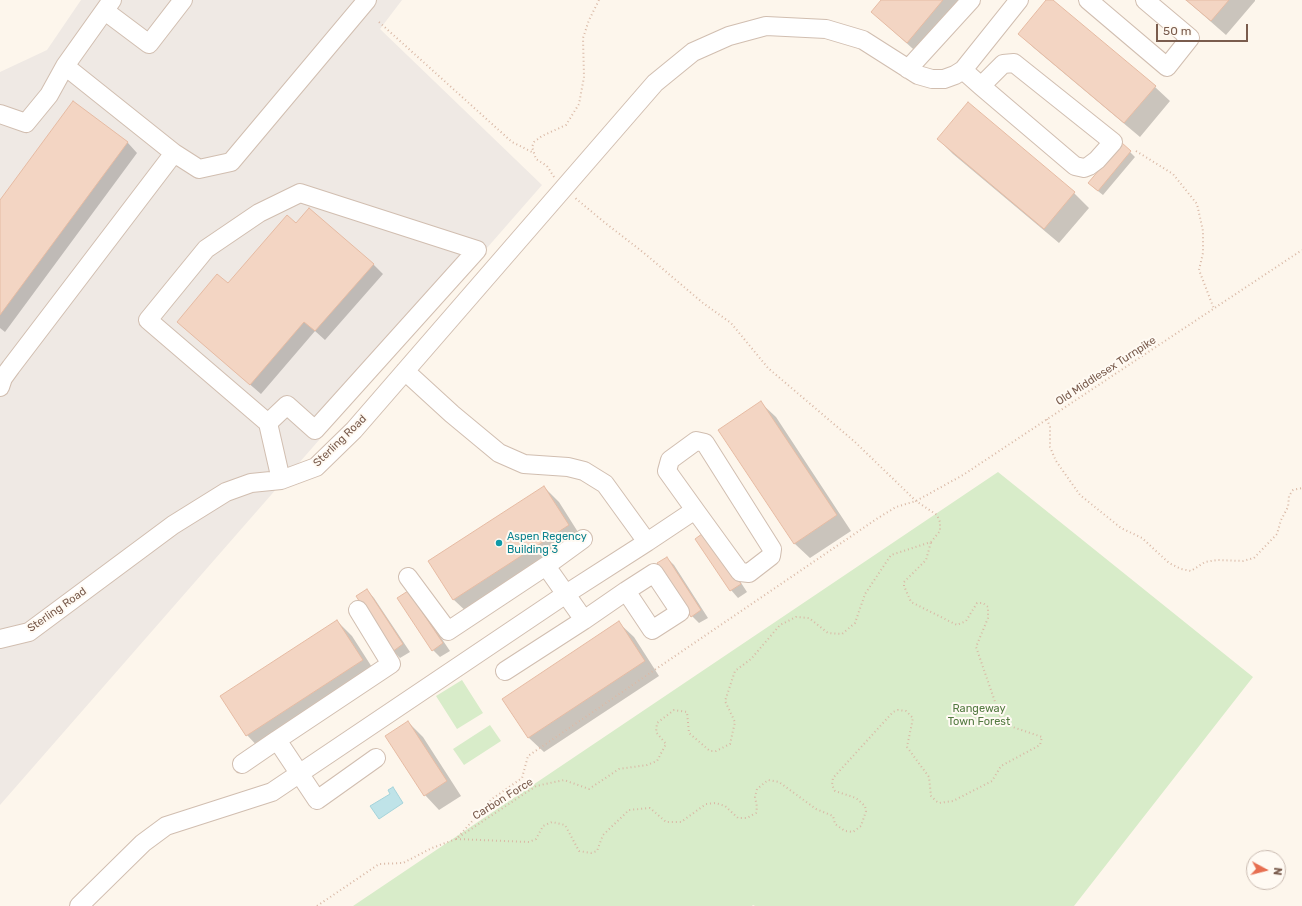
<!DOCTYPE html>
<html>
<head>
<meta charset="utf-8">
<style>
	body { margin:0 }
	#map { position:relative; width:1302px; height:906px; overflow:hidden; background:#fdf6ec; font-family:Rubik,sans-serif }
	canvas { display:block }
	.north { position:absolute; left:1246px; top:850px; width:40px; height:40px; box-sizing:border-box; background:#fffaf3; border:1px solid #cabbb1; border-radius:50%; rotate:97deg; font-size:11px; font-weight:700; line-height:16px; text-align:center; color:#7a5c4d }
	.north::after { content:''; display:block; margin:auto; width:14px; height:18px; background:#e76f51; clip-path:polygon(50% 0,100% 100%,50% 72%,0 100%) }
	.scale { position:absolute; left:1156px; top:24px; width:92px; height:18px; box-sizing:border-box; border:2px solid #7a5c4d; border-top:0; padding-left:5px; font-size:12px; line-height:14px; white-space:nowrap; color:#7a5c4d; -webkit-text-stroke:3px #fffaf3; paint-order:stroke }
</style>
</head>
<body>
<div id="map">
<canvas width="1302" height="906"></canvas>
<div class="north">N</div>
<div class="scale">50 m</div>
</div>
<script>
const ctx = document.querySelector('canvas').getContext('2d');
ctx.lineJoin = 'round';
function paint(path, color) {
  ctx.fillStyle = color;
  ctx.fill(path, 'evenodd');
}
function toPath(rows) {
  const path = new Path2D();
  for (const r of rows) {
    path.moveTo(r[0], r[1]);
    for (let i = 2; i < r.length; i += 2) path.lineTo(r[i], r[i + 1]);
  }
  return path;
}
function stroke(path, color, width, dash) {
  ctx.strokeStyle = color;
  ctx.lineWidth = width;
  ctx.lineCap = dash ? 'butt' : 'round';
  ctx.setLineDash(dash || []);
  ctx.stroke(path);
}
function label(font, color, halo, rows, align = 'center') {
  ctx.font = font + ' Rubik,sans-serif';
  ctx.lineWidth = 4;
  ctx.setLineDash([]);
  ctx.textBaseline = 'middle';
  ctx.strokeStyle = halo;
  ctx.fillStyle = color;
  for (const [text, x, y, turn = 0] of rows) {
    ctx.save();
    ctx.translate(x, y);
    ctx.rotate((+turn || 0) * Math.PI / 180);
    ctx.textAlign = isNaN(turn) ? turn : align;
    if (halo) ctx.strokeText(text, 0, 0);
    ctx.fillText(text, 0, 0);
    ctx.restore();
  }
}
const industrial = toPath([
	[81,0,402,0,380,29,542,185,0,805,0,72,47,50]
]);
const green = toPath([
	[998,472,1253,677,1074,906,755,906,753,905,752,906,353,906],
	[462,680,483,713,457,729,436,696],
	[490,725,501,741,464,765,453,749]
]);
const water = toPath([
	[393,787,403,803,379,819,370,806,390,794,388,790,393,787]
]);
const shadow = toPath([
	[882,0,970,0,922,57,872,12],
	[1047,0,1052,0,1155,87,1170,101,1140,137,1034,48,1019,34],
	[1186,0,1255,0,1255,1,1226,35],
	[73,103,128,143,137,153,5,332,0,328,0,201],
	[938,139,1074,193,1089,208,1059,243,953,154],
	[1122,144,1135,157,1103,195,1094,188],
	[296,225,373,264,383,274,325,340,315,331,261,394,178,322,228,285],
	[761,403,776,417,851,531,810,558,795,544,720,430],
	[544,487,559,502,583,540,469,614,454,600,429,561],
	[713,540,747,592,738,598,731,590],
	[667,558,674,565,708,618,699,623,692,616],
	[367,590,374,598,410,652,400,658,393,651],
	[399,598,415,599,450,651,440,657,433,650],
	[337,621,352,636,377,675,261,750,247,735],
	[619,623,634,637,659,676,544,752,529,738,504,699],
	[408,722,423,737,461,796,439,810,425,795]
]);
const building = toPath([
	[881,0,943,0,907,43,871,12,881,0],
	[1046,0,1053,0,1156,86,1124,123,1018,34,1046,0],
	[1186,0,1229,0,1211,21,1186,0],
	[73,101,128,142,0,315,0,200,73,101],
	[968,102,1075,192,1044,229,937,139,968,102],
	[1122,143,1131,151,1098,191,1088,183,1122,143],
	[309,208,374,264,315,331,304,322,250,385,177,322,217,274,228,283,287,215,296,223,309,208],
	[761,401,837,515,794,544,718,430,761,401],
	[544,486,569,525,453,600,428,561,544,486],
	[706,531,741,584,730,591,695,539,706,531],
	[667,557,701,610,691,617,657,563,667,557],
	[367,589,403,644,392,652,356,596,367,589],
	[408,591,443,643,432,651,397,598,408,591],
	[337,620,363,660,246,736,220,696,337,620],
	[619,621,645,661,528,738,502,699,619,621],
	[408,721,447,781,424,796,385,736,408,721]
]);
const path = toPath([
	[379,22,512,142,532,152],
	[1136,151,1173,174,1197,204,1203,231,1203,253,1199,270,1214,309],
	[554,177,547,166,536,159,532,147,534,142,542,136,566,125,579,104,584,77,583,38,589,20,599,0],
	[1047,419,1050,427,1050,447,1056,461,1080,495,1121,528,1142,538,1169,563,1181,569,1191,571,1205,562,1217,560,1243,561,1254,558,1277,534,1281,520,1288,507,1289,496,1293,490,1302,488],
	[458,837,492,799,522,778,528,756,878,518,896,507,916,501,963,475,1302,250],
	[456,839,529,842,536,839,543,826,552,822,565,825,579,851,591,853,597,851,603,835,629,810,650,808,666,822,681,822,706,804,716,803,725,806,738,818,747,818,756,813,757,807,755,797,757,789,768,780,779,782,816,809,833,816,835,824,845,831,853,832,861,826,866,811,865,806,856,798,835,791,832,785,833,778,893,712,898,710,906,711,913,718,907,747,929,777,931,796,936,801,939,803,953,801,992,781,1001,766,1040,745,1042,737,1004,724,1001,719,976,647,988,618,988,607,983,603,977,603,966,621,957,625,911,602,904,586,904,582,926,560,931,542],
	[317,906,379,864,403,863,432,848,456,839,536,786,564,780,589,789,619,769,647,765,657,761,666,744,656,732,657,723,674,710,687,712,689,733,710,751,716,751,730,744,735,722,725,701,735,671,751,659,780,625,796,617,809,618,828,633,842,634,855,623,865,594,891,555,931,542,940,531,940,522,937,515,916,501,855,442,768,368,731,323,703,303,644,253,604,222,574,197]
]);
const minor = toPath([
	[1088,0,1167,67,1190,38,1145,0],
	[105,11,149,44,183,0],
	[65,66,174,153],
	[908,69,971,0],
	[963,70,981,86,1075,166,1084,168,1089,166,1097,160,1113,142,1014,63,1003,64,981,86],
	[0,114,26,123,49,95,65,66,112,0],
	[0,387,3,378,11,367,174,153,199,169,231,162,367,0],
	[268,423,287,405,315,430,477,250,300,193,259,213,206,249,148,320,268,423,281,480],
	[647,542,695,510,667,471,670,460,696,441,705,443,772,549,771,556,749,573,740,572,695,510],
	[546,566,583,539],
	[408,577,448,631,546,566,584,620,626,591,654,573,680,612,652,630,626,591],
	[358,610,391,664,277,740,317,800,376,758],
	[0,639,29,632,173,525,226,492,251,483,281,480,316,467,354,430,655,83,693,52,729,36,766,26,826,29,863,40,918,75,932,79,944,79,955,75,963,70,1019,0],
	[505,671,584,620],
	[242,764,277,740],
	[79,906,143,843,166,826,272,792,566,594,647,542,605,484,584,471,568,467,524,464,499,453,452,414,405,371]
]);
const markers = [
	[499,543,4,"#0f9aa8"]
];
const streetNames = [
	["Old Middlesex Turnpike",1106,371,-33],
	["Sterling Road",340,441,-44],
	["Sterling Road",57,610,-35],
	["Carbon Force",503,799,-32]
];
const cultureNames = [
	["Aspen Regency",507,537],
	["Building 3",507,550]
];
const parkNames = [
	["Rangeway",979,709],
	["Town Forest",979,722]
];
paint(industrial, '#efe9e4');
paint(green, '#d8ecc9');
paint(water, '#bfe3e8');
stroke(water, '#a5d3da', 1);
paint(shadow, '#0003');
paint(building, '#f3d5c3');
stroke(building, '#e6bba3', 1);
stroke(minor, '#d1beb0', 20);
stroke(path, '#d9b8a5', 2, [1, 3]);
stroke(minor, '#fff', 18);
for (const [x, y, r, color] of markers) {
  const dot = new Path2D();
  dot.arc(x, y, r, 0, 2 * Math.PI);
  ctx.fillStyle = color;
  ctx.fill(dot);
  stroke(dot, '#fffaf3', 1.5);
}
label('11px', '#7a5c4d', '#fffaf3', streetNames);
label('11px', '#0d838f', '#fffaf3', cultureNames, 'left');
label('11px', '#537a41', '#fffaf3', parkNames);
</script>
</body>
</html>
